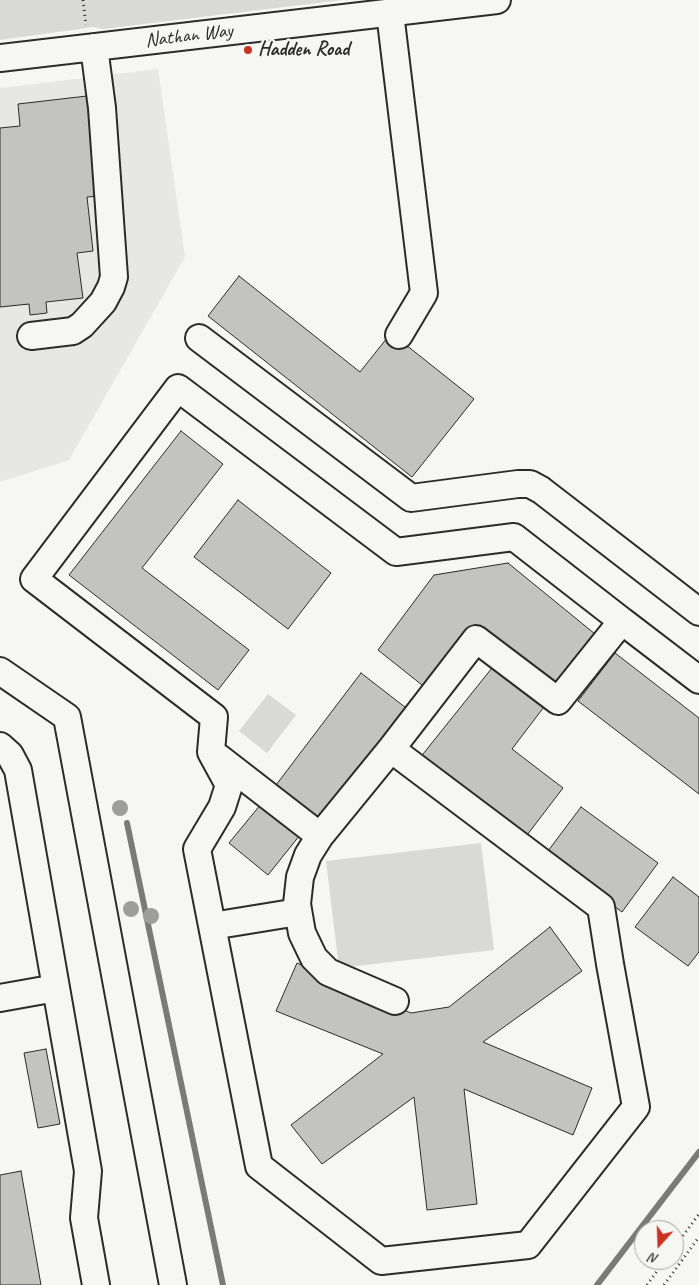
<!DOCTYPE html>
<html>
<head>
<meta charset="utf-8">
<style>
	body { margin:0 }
	#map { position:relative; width:699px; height:1285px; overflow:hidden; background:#f6f6f2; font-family:Caveat,sans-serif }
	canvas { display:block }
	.north { position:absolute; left:634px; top:1220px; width:50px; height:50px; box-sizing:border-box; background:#f6f6f2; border:1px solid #a5a5a2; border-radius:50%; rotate:200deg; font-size:14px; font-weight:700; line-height:20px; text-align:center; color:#2b2b2b }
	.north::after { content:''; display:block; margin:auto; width:18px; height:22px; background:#c8321e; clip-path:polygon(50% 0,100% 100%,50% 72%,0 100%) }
</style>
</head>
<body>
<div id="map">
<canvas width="699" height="1285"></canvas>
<div class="north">N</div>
</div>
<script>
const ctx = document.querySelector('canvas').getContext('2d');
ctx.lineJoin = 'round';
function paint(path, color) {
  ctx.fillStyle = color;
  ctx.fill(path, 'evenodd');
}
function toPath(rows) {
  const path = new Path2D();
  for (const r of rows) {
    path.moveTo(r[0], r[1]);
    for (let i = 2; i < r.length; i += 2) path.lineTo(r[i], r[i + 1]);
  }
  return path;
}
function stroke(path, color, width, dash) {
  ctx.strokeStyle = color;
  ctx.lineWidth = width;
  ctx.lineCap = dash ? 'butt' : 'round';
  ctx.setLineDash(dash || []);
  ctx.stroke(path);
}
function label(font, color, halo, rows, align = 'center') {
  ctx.font = font + ' Caveat,sans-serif';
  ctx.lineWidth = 5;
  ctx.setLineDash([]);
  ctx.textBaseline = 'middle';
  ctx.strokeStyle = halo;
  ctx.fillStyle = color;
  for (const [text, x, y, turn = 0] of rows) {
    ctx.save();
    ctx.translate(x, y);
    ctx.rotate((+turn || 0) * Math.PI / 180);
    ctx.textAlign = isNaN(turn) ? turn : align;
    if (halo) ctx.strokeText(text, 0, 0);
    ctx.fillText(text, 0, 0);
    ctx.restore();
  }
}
const built = toPath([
	[158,69,185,257,69,460,0,482,0,88]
]);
const green = toPath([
	[0,0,342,0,103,29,94,27,0,40],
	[268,694,296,715,267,753,239,731],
	[481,843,494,950,339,968,326,861]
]);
const stream = toPath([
	[127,823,223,1285],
	[597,1285,699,1152]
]);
const building = toPath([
	[87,96,99,196,87,197,93,251,77,253,83,298,46,302,47,313,30,315,29,304,0,307,0,128,20,126,18,104,87,96],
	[239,276,360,372,391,333,474,399,412,477,208,316,239,276],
	[181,431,223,464,142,568,249,650,218,690,69,575,181,431],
	[238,500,331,573,288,629,194,557,238,500],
	[508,563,595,634,556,686,467,638,427,689,378,650,434,575,508,563],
	[615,653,699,718,699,794,578,701,615,653],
	[496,663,547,703,512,749,563,788,524,839,419,759,496,663],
	[361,673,410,711,322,826,273,789,361,673],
	[266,798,304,830,268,875,229,843,266,798],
	[581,807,658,863,622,912,545,855,581,807],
	[673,877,699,897,699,952,688,966,635,927,673,877],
	[550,927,582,971,483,1042,592,1088,573,1135,464,1089,477,1204,427,1210,414,1097,322,1164,291,1125,383,1054,276,1011,297,963,411,1013,449,1007,550,927],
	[46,1049,60,1124,38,1128,24,1053,46,1049],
	[21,1171,41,1285,0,1285,0,1175,21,1171]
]);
const path = toPath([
	[83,0,86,25],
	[674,1248,699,1214],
	[647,1285,665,1260],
	[664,1285,699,1237]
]);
const minor = toPath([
	[390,13,424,293,399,335],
	[0,58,497,0],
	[31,336,73,331,82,325,103,302,111,287,114,277,102,108,94,47],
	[199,338,411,498,518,484,530,484,541,490,699,612],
	[622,621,514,537,396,552,178,388,34,579,214,717,211,752,229,785,222,807,197,849,259,1166,381,1261,528,1245,636,1107,610,964,601,907,391,749,476,639,558,701,622,621,699,680],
	[0,671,67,717,173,1285],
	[0,746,10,755,18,770,88,1171,84,1218,96,1285],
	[218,757,320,836,308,855,300,877,297,904,302,933,314,958,328,972,395,1001],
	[320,836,391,749],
	[212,926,298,912],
	[0,998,56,988]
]);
const trees = [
	[120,808],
	[131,909],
	[151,916]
];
const markers = [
	[248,50,5,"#c8321e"]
];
const streetNames = [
	["Nathan Way",189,36,-7]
];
const poiNames = [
	["Hadden Road",258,50]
];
paint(built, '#e7e7e3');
paint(green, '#d9d9d5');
stroke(stream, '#7a7a78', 6);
paint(building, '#c3c3c0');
stroke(building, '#2b2b2b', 1);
stroke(minor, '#2b2b2b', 30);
stroke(path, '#2b2b2b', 3, [1, 4]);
stroke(minor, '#f6f6f2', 26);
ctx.fillStyle = '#9e9e9c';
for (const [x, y] of trees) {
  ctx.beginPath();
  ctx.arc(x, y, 8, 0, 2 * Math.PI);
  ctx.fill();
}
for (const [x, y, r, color] of markers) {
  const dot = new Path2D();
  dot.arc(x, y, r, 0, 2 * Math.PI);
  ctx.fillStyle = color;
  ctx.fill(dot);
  stroke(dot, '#f6f6f2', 2);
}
label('20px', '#2b2b2b', '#f6f6f2', streetNames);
label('bold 20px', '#2b2b2b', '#f6f6f2', poiNames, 'left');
</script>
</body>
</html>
